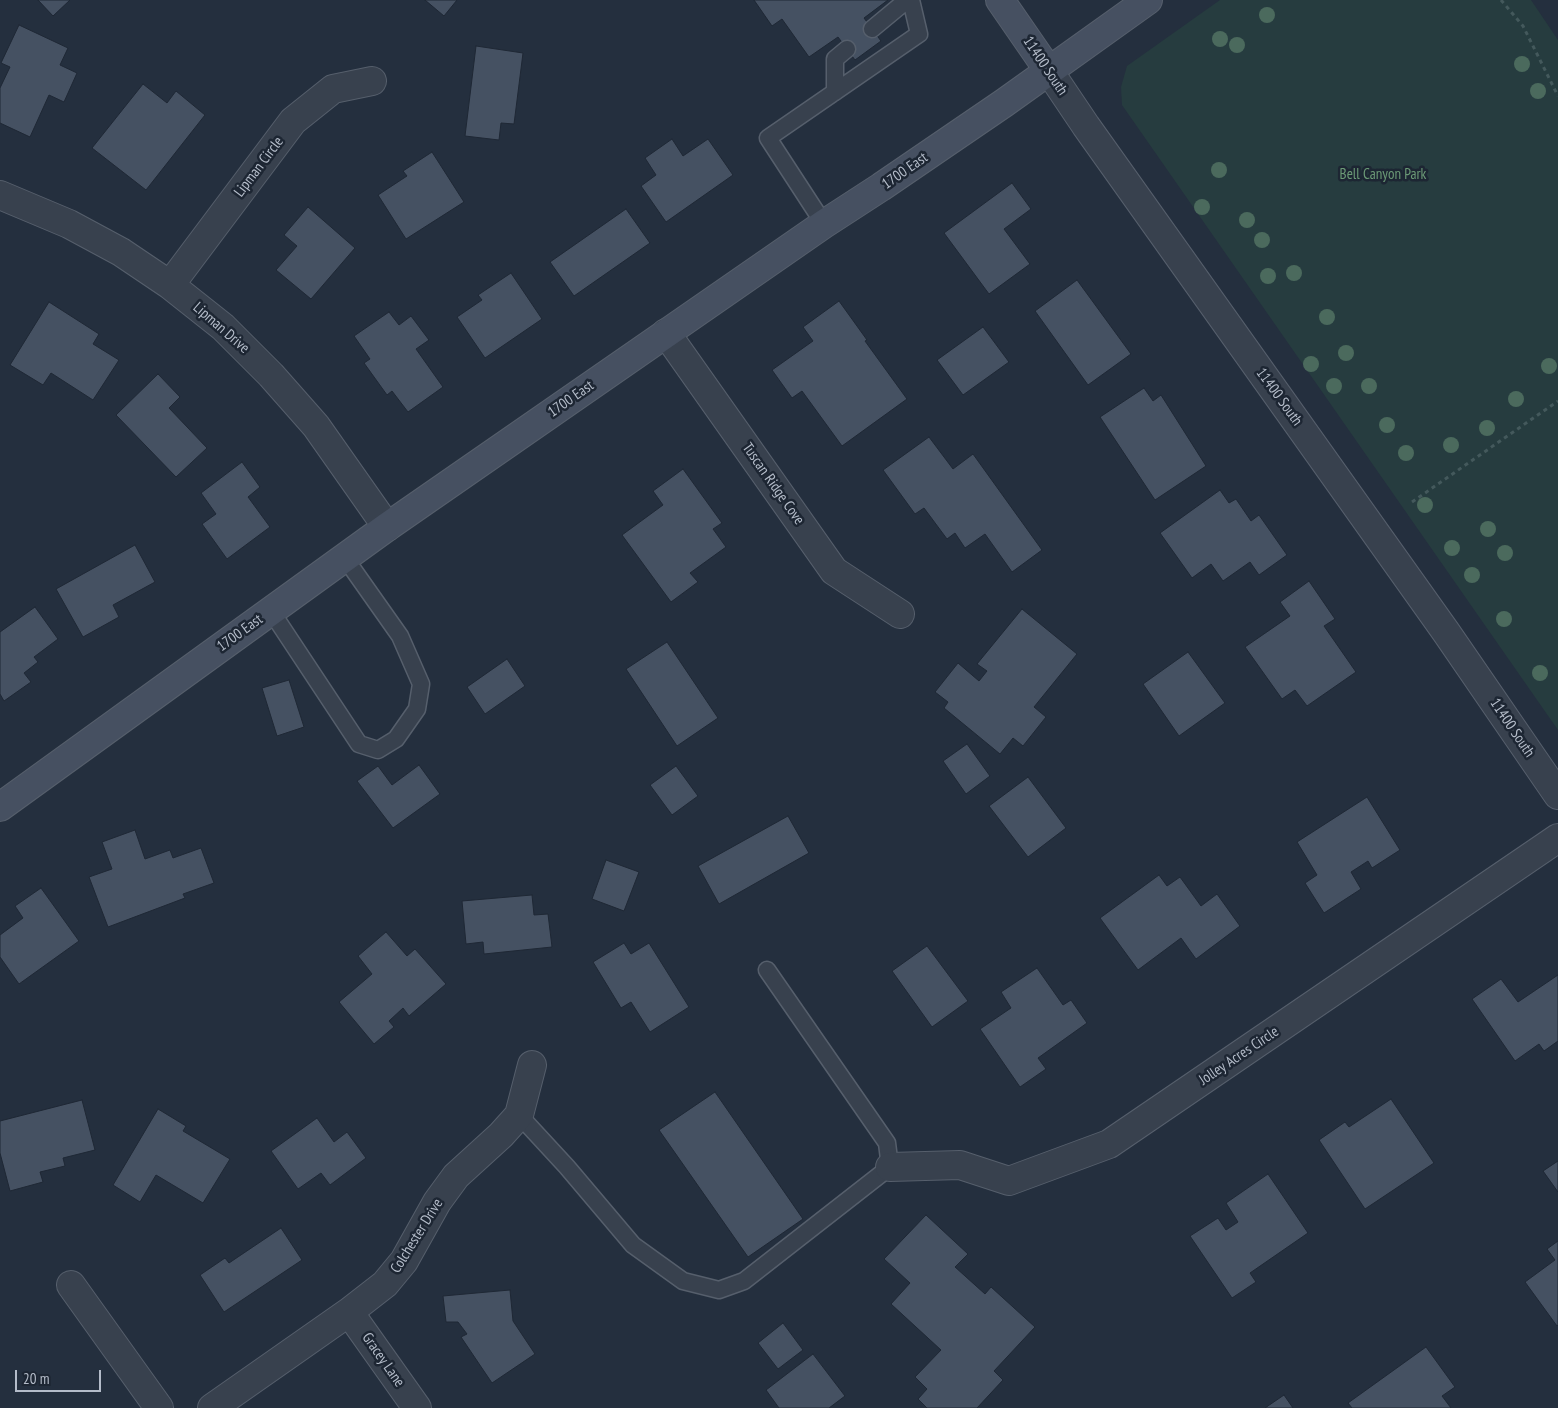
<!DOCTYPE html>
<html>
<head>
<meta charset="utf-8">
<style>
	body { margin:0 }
	#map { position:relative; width:1558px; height:1408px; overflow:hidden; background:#242f3e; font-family:"PT Sans Narrow",sans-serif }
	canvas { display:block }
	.scale { position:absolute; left:15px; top:1370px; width:86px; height:22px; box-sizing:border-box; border:2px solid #b4bcc9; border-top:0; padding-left:6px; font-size:15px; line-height:18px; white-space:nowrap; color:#b4bcc9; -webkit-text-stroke:4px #1d2633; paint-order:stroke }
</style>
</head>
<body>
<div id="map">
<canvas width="1558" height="1408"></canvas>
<div class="scale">20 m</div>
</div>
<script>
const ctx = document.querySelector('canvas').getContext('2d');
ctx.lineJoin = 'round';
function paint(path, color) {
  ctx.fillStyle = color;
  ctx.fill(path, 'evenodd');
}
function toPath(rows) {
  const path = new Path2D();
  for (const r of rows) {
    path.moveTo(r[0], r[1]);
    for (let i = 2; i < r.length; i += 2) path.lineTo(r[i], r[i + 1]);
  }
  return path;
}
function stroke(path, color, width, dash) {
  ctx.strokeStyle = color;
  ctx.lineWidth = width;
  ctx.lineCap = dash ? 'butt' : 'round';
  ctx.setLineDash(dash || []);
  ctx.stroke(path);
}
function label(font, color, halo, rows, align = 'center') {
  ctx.font = font + ' "PT Sans Narrow",sans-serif';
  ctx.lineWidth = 5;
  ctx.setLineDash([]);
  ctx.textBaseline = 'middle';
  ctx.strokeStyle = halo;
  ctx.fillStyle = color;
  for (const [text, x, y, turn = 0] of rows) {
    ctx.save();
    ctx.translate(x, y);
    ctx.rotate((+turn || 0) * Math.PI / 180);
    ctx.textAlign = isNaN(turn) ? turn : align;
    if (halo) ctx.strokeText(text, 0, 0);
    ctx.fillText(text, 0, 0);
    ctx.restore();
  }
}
const green = toPath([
	[1220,0,1531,0,1558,40,1558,730,1122,105,1121,87,1127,66]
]);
const building = toPath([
	[38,0,70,0,53,16,38,0],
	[425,0,457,0,444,16,425,0],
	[754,0,888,0,864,18,881,41,855,60,838,37,809,57,782,19,772,26,754,0],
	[19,25,68,48,60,65,77,73,64,102,49,95,30,137,0,123,0,88,10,67,1,63,19,25],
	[476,46,523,53,514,124,501,123,499,140,465,136,476,46],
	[143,84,167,103,176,91,205,115,146,190,92,148,143,84],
	[672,139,683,156,708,139,733,175,666,222,641,186,656,175,645,158,672,139],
	[432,152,464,202,406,239,378,195,407,176,403,171,432,152],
	[1012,183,1031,209,1004,229,1030,264,989,294,944,233,1012,183],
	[308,207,355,248,311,299,276,270,297,246,284,235,308,207],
	[626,209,650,243,574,296,550,262,626,209],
	[511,273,542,319,485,358,457,317,482,300,478,295,511,273],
	[1077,280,1131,354,1088,385,1035,311,1077,280],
	[839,301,867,340,865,341,907,399,842,446,802,391,792,398,772,370,813,341,803,327,839,301],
	[49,302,99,334,93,344,119,360,93,400,51,373,43,385,10,365,49,302],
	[389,312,399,325,411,316,429,340,416,349,443,387,408,412,392,391,387,395,364,363,370,359,354,336,389,312],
	[983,327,1009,362,963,395,937,360,983,327],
	[158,374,180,397,169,408,207,448,176,477,116,415,158,374],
	[1144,388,1153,401,1161,395,1206,466,1155,500,1100,417,1144,388],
	[929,437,953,469,973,454,1042,550,1012,572,985,534,965,548,955,533,947,539,924,508,915,514,883,470,929,437],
	[242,462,260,487,248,497,270,527,227,559,202,524,216,514,201,493,242,462],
	[683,469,722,523,713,529,726,547,690,573,698,582,671,602,622,535,663,505,653,491,683,469],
	[1220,490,1229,503,1236,499,1251,521,1259,515,1287,555,1259,575,1250,562,1223,581,1211,564,1192,578,1160,533,1220,490],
	[135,545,155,582,113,605,119,617,83,637,56,589,135,545],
	[1309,581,1335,619,1324,626,1356,672,1307,706,1295,690,1282,699,1245,647,1290,616,1280,602,1309,581],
	[35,607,58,639,34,657,38,662,24,673,31,682,4,701,0,694,0,632,35,607],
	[1022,609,1077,654,1034,707,1046,717,1023,746,1013,738,1000,754,944,708,948,702,935,692,958,663,979,681,987,671,977,664,1022,609],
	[667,642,718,718,677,746,626,669,667,642],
	[1188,652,1225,703,1179,736,1143,684,1188,652],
	[507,659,525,686,485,714,467,687,507,659],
	[289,680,304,727,277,736,262,688,289,680],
	[967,744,990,776,966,794,943,761,967,744],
	[419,765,440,794,393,828,357,781,378,766,392,785,419,765],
	[676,766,698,796,672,815,650,785,676,766],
	[1028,777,1066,828,1028,857,989,806,1028,777],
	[1367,797,1400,850,1372,868,1368,861,1351,872,1361,889,1324,913,1305,883,1317,875,1297,842,1367,797],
	[788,816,809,853,719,904,698,866,788,816],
	[135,830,145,859,170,850,173,858,201,848,214,883,183,894,185,898,108,927,89,877,112,869,102,842,135,830],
	[606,860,639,872,624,911,592,899,606,860],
	[1159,875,1167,886,1180,877,1201,906,1217,894,1240,926,1196,959,1181,938,1138,970,1100,918,1159,875],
	[41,888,79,941,19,984,0,957,0,935,23,918,15,906,41,888],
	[532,895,534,915,548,914,552,947,484,954,483,942,466,944,462,901,532,895],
	[386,932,407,956,415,949,446,984,409,1016,403,1008,389,1021,394,1027,374,1044,339,1002,372,974,358,956,386,932],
	[624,943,631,954,649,943,689,1007,650,1032,631,1002,621,1008,593,962,624,943],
	[927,946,968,1001,932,1027,892,971,927,946],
	[1037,968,1063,1005,1071,1000,1087,1023,1038,1058,1046,1069,1020,1087,980,1029,1011,1008,1001,992,1037,968],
	[1558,975,1558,1041,1544,1051,1539,1044,1515,1061,1472,999,1501,979,1518,1002,1558,975],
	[715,1092,803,1219,748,1257,659,1130,715,1092],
	[1391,1099,1434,1163,1365,1209,1319,1140,1345,1122,1349,1127,1391,1099],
	[82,1100,95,1150,63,1158,65,1166,40,1172,43,1182,10,1191,0,1153,0,1121,82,1100],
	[158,1109,186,1126,183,1131,230,1159,203,1203,156,1175,140,1202,113,1185,158,1109],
	[317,1118,334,1142,347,1132,366,1158,330,1185,321,1173,298,1189,271,1151,317,1118],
	[1558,1161,1558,1192,1543,1171,1558,1161],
	[1268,1174,1308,1233,1250,1273,1256,1282,1232,1298,1190,1236,1218,1218,1226,1230,1238,1222,1226,1203,1268,1174],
	[926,1215,968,1254,955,1267,985,1294,991,1287,1035,1327,994,1371,1003,1380,977,1408,927,1408,918,1399,927,1389,915,1377,941,1350,891,1304,910,1283,884,1259,926,1215],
	[281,1228,302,1260,224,1312,200,1275,225,1258,229,1263,281,1228],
	[1558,1241,1558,1325,1557,1326,1525,1282,1555,1260,1547,1249,1558,1241],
	[510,1290,513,1321,535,1354,492,1383,461,1337,467,1334,458,1322,446,1322,443,1296,510,1290],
	[783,1323,803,1350,778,1369,758,1343,783,1323],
	[1426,1347,1455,1387,1442,1396,1451,1408,1352,1408,1348,1403,1426,1347],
	[813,1354,845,1396,829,1408,779,1408,766,1390,813,1354],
	[1284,1395,1293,1408,1265,1408,1284,1395]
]);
const path = toPath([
	[1501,0,1523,26,1558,96],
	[1412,502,1558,401]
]);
const service = toPath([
	[872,29,907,0],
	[835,92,835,59,847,49],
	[824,224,768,138,919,34,911,0],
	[271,611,359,744,378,750,396,739,417,709,421,684,400,636,345,558],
	[519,1115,567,1167,633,1245,683,1281,719,1290,744,1281,890,1167,887,1143,767,970]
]);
const minor = toPath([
	[0,195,69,224,121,252,170,285,223,327,271,375,316,426,387,527],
	[170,285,293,121,333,89,372,81],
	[666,333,834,571,900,614],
	[890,1167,960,1165,1009,1181,1109,1144,1558,838],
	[71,1285,159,1408],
	[349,1312,417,1408],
	[212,1408,349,1312,385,1284,404,1261,437,1202,456,1176,501,1135,519,1115,532,1065]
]);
const tertiary = toPath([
	[1049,71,1086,126,1446,632,1558,795]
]);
const secondary = toPath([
	[1000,0,1049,71],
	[0,807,387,527,824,224,881,187,1004,103,1148,0]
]);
const trees = [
	[1267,15],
	[1220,39],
	[1237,45],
	[1522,64],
	[1538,91],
	[1219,170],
	[1202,207],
	[1247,220],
	[1262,240],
	[1294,273],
	[1268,276],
	[1327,317],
	[1346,353],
	[1311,364],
	[1549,366],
	[1334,386],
	[1369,386],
	[1516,399],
	[1387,425],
	[1487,428],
	[1451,445],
	[1406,453],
	[1425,505],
	[1488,529],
	[1452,548],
	[1505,553],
	[1472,575],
	[1504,619],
	[1540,673]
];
const streetNames = [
	["11400 South",1045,66,56],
	["Lipman Circle",259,167,-53],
	["1700 East",905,171,-35],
	["Lipman Drive",221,328,41],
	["11400 South",1279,397,54],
	["1700 East",571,399,-35],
	["Tuscan Ridge Cove",773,484,55],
	["1700 East",240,633,-36],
	["11400 South",1512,728,56],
	["Jolley Acres Circle",1239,1056,-34],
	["Colchester Drive",417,1236,-58],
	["Gracey Lane",383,1360,55]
];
const parkNames = [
	["Bell Canyon Park",1383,175]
];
paint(green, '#263c3f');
paint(building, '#455162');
stroke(building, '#1f2835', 1);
stroke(service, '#565f6c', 19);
stroke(minor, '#565f6c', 30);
stroke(tertiary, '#565f6c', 30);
stroke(secondary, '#565f6c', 30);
stroke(path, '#44595c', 3, [4, 4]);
stroke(service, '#38414e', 16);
stroke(minor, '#38414e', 28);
stroke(tertiary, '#38414e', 28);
stroke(secondary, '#465061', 28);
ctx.fillStyle = '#4b6a5d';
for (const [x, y] of trees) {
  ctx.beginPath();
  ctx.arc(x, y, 8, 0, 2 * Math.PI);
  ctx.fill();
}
label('15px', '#b4bcc9', '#1d2633', streetNames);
label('15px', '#6b9a76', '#1d2633', parkNames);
</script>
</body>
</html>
